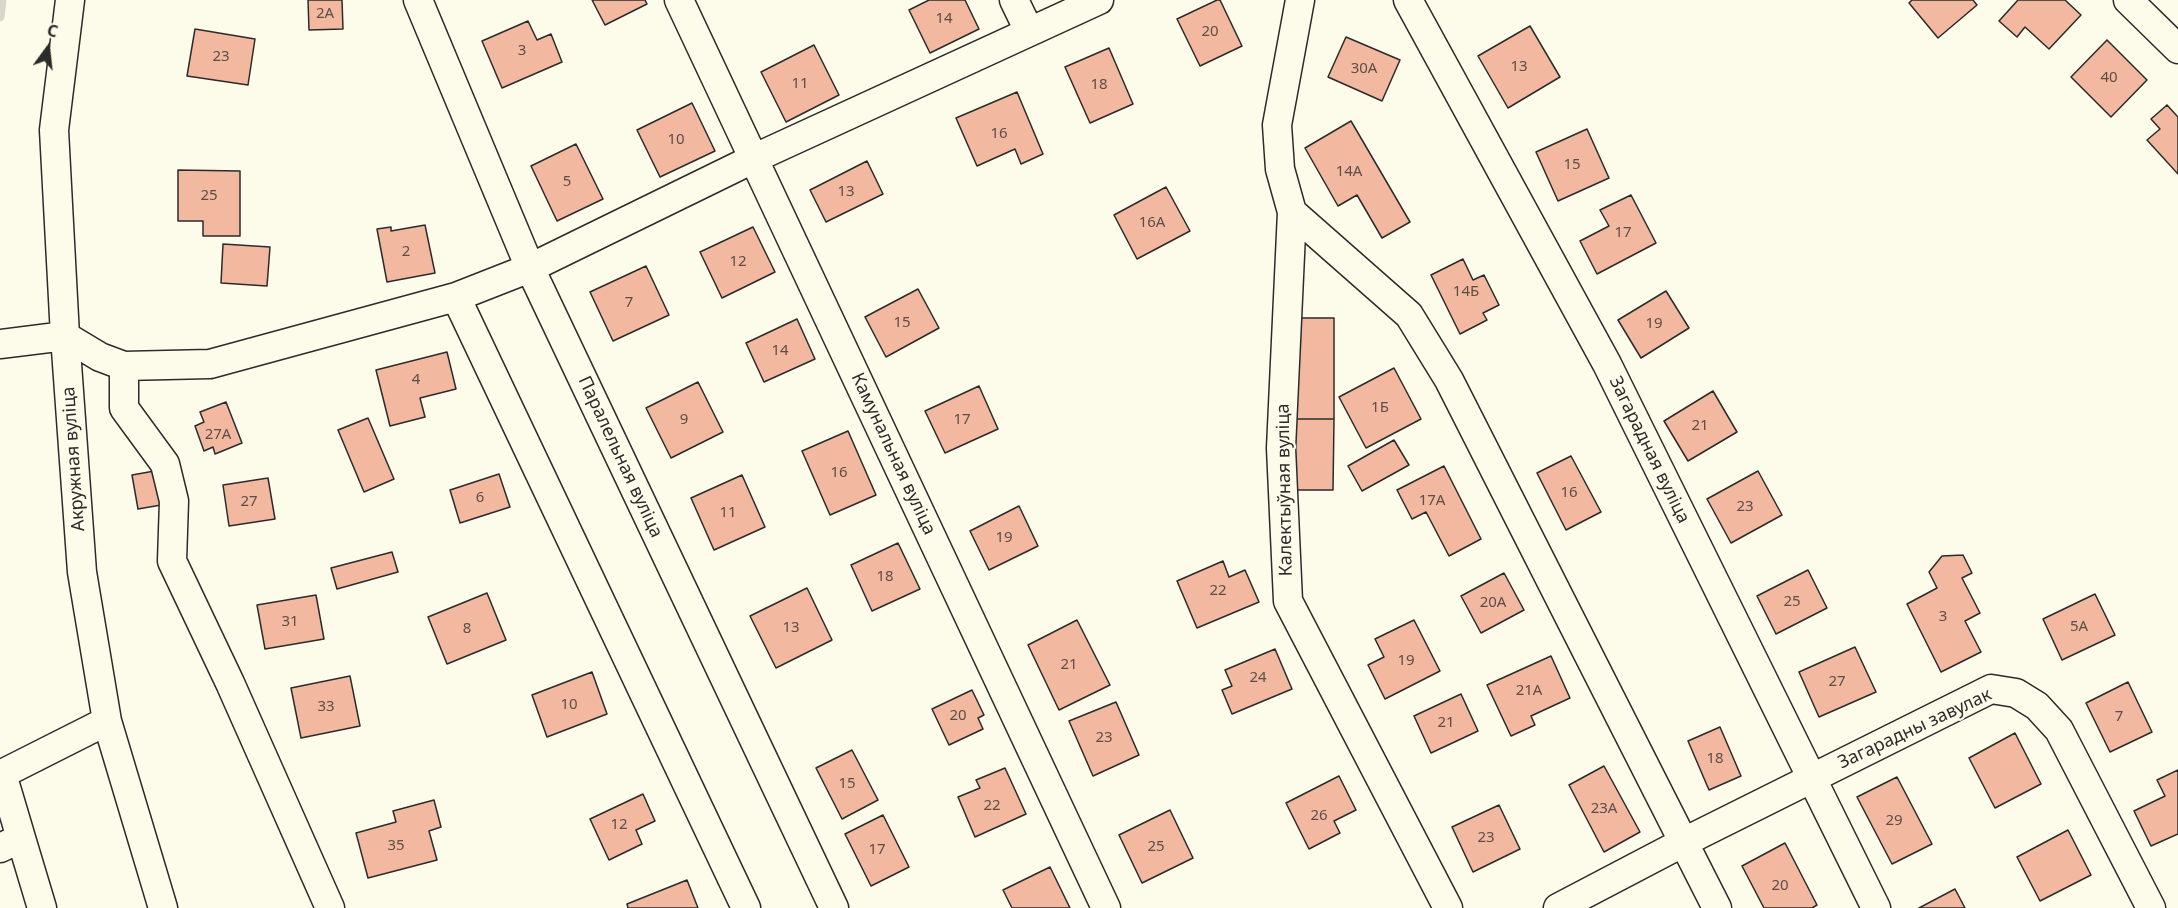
<!DOCTYPE html>
<html>
<head>
<meta charset="utf-8">
<style>
	body { margin:0 }
	#map { position:relative; width:2178px; height:908px; overflow:hidden; background:#fdfbea; font-family:"Noto Sans",sans-serif }
	canvas { display:block }
	.north { position:absolute; left:18px; top:18px; width:60px; height:60px; -webkit-text-stroke:4px #fdfbea; paint-order:stroke; rotate:15deg; font-size:16px; font-weight:700; line-height:24px; text-align:center; color:#2b2b2b }
	.north::after { content:''; display:block; margin:auto; width:21px; height:27px; background:#2b2b2b; clip-path:polygon(50% 0,100% 100%,50% 72%,0 100%) }
</style>
</head>
<body>
<div id="map">
<canvas width="2178" height="908"></canvas>
<div class="north">С</div>
</div>
<script>
const ctx = document.querySelector('canvas').getContext('2d');
ctx.lineJoin = 'round';
function toPath(rows) {
  const path = new Path2D();
  for (const r of rows) {
    path.moveTo(r[0], r[1]);
    for (let i = 2; i < r.length; i += 2) path.lineTo(r[i], r[i + 1]);
  }
  return path;
}
function stroke(path, color, width, dash) {
  ctx.strokeStyle = color;
  ctx.lineWidth = width;
  ctx.lineCap = dash ? 'butt' : 'round';
  ctx.setLineDash(dash || []);
  ctx.stroke(path);
}
function paint(path, color) {
  ctx.fillStyle = color;
  ctx.fill(path, 'evenodd');
}
function label(font, color, halo, rows, align = 'center') {
  ctx.font = font + ' "Noto Sans",sans-serif';
  ctx.lineWidth = 4.5;
  ctx.setLineDash([]);
  ctx.textBaseline = 'middle';
  ctx.strokeStyle = halo;
  ctx.fillStyle = color;
  for (const [text, x, y, turn = 0] of rows) {
    ctx.save();
    ctx.translate(x, y);
    ctx.rotate((+turn || 0) * Math.PI / 180);
    ctx.textAlign = isNaN(turn) ? turn : align;
    if (halo) ctx.strokeText(text, 0, 0);
    ctx.fillText(text, 0, 0);
    ctx.restore();
  }
}
const stream = toPath([
	[0,17,2,0]
]);
const building = toPath([
	[308,0,342,0,343,29,309,30,308,0],
	[592,0,645,0,647,4,605,25,592,0],
	[929,0,965,0,979,29,930,53,909,10,929,0],
	[1217,0,1220,0,1242,46,1200,66,1177,19,1217,0],
	[1912,0,1973,0,1977,5,1938,38,1909,3,1912,0],
	[2018,0,2065,0,2081,15,2049,49,2025,27,2017,37,1999,21,2018,0],
	[528,21,537,40,551,34,562,62,502,88,482,41,528,21],
	[1530,26,1560,77,1508,108,1478,56,1530,26],
	[195,29,255,39,248,85,187,76,195,29],
	[1346,37,1400,60,1382,101,1328,77,1346,37],
	[2107,40,2147,80,2111,117,2071,77,2107,40],
	[814,45,839,95,786,122,761,72,814,45],
	[1109,48,1133,104,1090,123,1065,67,1109,48],
	[1017,92,1043,154,1021,164,1015,149,977,166,956,118,1017,92],
	[692,103,715,151,660,177,637,130,692,103],
	[2167,105,2178,117,2178,174,2147,140,2160,129,2151,119,2167,105],
	[1351,121,1410,222,1382,238,1357,195,1338,206,1305,148,1351,121],
	[1587,129,1609,178,1558,201,1536,152,1587,129],
	[576,144,603,199,557,221,531,166,576,144],
	[867,161,883,194,826,222,810,190,867,161],
	[178,170,240,171,240,236,203,236,203,221,178,221,178,170],
	[1166,187,1190,231,1137,259,1114,215,1166,187],
	[1631,195,1656,243,1597,274,1580,241,1609,226,1600,210,1631,195],
	[425,225,435,273,387,282,377,229,391,227,391,231,425,225],
	[753,227,775,272,722,298,700,252,753,227],
	[223,244,270,247,267,286,221,283,223,244],
	[1463,259,1473,280,1484,275,1499,305,1483,313,1487,320,1460,334,1431,275,1463,259],
	[646,266,669,315,613,341,590,292,646,266],
	[918,289,939,328,886,357,865,317,918,289],
	[1666,291,1689,328,1641,358,1618,320,1666,291],
	[1296,318,1334,318,1334,419,1295,419,1296,318],
	[797,319,815,359,764,382,746,343,797,319],
	[447,352,456,389,420,398,425,417,390,426,376,370,447,352],
	[1394,368,1421,419,1366,448,1339,397,1394,368],
	[698,382,723,432,671,458,646,408,698,382],
	[979,386,998,429,945,453,925,411,979,386],
	[1713,391,1737,432,1688,461,1664,421,1713,391],
	[226,402,242,443,215,454,213,447,204,451,195,426,204,422,200,412,226,402],
	[368,418,394,479,364,492,338,430,368,418],
	[1295,419,1334,419,1333,490,1295,490,1295,419],
	[848,431,876,495,830,515,802,451,848,431],
	[1394,440,1409,465,1362,491,1348,466,1394,440],
	[1571,456,1601,512,1566,530,1537,473,1571,456],
	[1444,466,1481,539,1449,556,1426,512,1412,519,1397,490,1444,466],
	[160,470,167,504,138,509,132,475,160,470],
	[1758,471,1782,515,1731,543,1707,499,1758,471],
	[499,474,510,507,460,523,450,490,499,474],
	[742,475,765,527,714,550,691,498,742,475],
	[268,478,275,519,229,526,223,485,268,478],
	[1019,506,1038,546,989,570,970,531,1019,506],
	[898,543,920,589,872,611,851,565,898,543],
	[392,552,398,572,337,589,331,568,392,552],
	[1963,555,1972,573,1962,578,1980,613,1965,621,1981,652,1941,672,1907,604,1937,588,1929,572,1942,556,1963,555],
	[1223,561,1229,577,1245,570,1259,602,1197,628,1177,581,1223,561],
	[1808,570,1827,608,1776,634,1757,596,1808,570],
	[1504,573,1524,610,1481,633,1461,596,1504,573],
	[807,588,832,640,776,668,750,616,807,588],
	[487,593,506,640,447,664,428,617,487,593],
	[2095,594,2115,635,2062,660,2043,619,2095,594],
	[316,595,324,639,265,649,257,605,316,595],
	[1077,620,1110,685,1059,710,1028,645,1077,620],
	[1414,620,1440,671,1385,699,1368,665,1384,657,1375,639,1414,620],
	[1855,647,1876,692,1819,717,1799,672,1855,647],
	[1275,649,1292,689,1232,714,1222,690,1232,686,1225,670,1275,649],
	[1551,656,1570,698,1531,716,1535,725,1511,736,1487,685,1551,656],
	[592,672,607,714,547,737,532,695,592,672],
	[350,676,360,726,301,738,291,688,350,676],
	[2128,682,2152,732,2110,752,2086,703,2128,682],
	[972,690,984,715,978,718,983,729,949,745,932,709,972,690],
	[1461,694,1478,731,1431,753,1414,716,1461,694],
	[1116,702,1139,755,1093,776,1069,721,1116,702],
	[1720,727,1741,776,1709,790,1688,741,1720,727],
	[2015,733,2041,784,1995,808,1969,758,2015,733],
	[852,750,878,800,842,819,816,768,852,750],
	[1604,766,1640,832,1604,852,1569,785,1604,766],
	[1005,768,1026,814,975,837,958,797,980,788,976,780,1005,768],
	[2178,770,2178,834,2151,846,2134,811,2165,796,2157,780,2178,770],
	[1339,776,1356,810,1334,821,1340,833,1309,849,1286,803,1339,776],
	[1897,777,1932,844,1892,864,1857,797,1897,777],
	[643,794,655,821,636,830,642,844,609,860,590,819,643,794],
	[434,800,441,827,429,831,437,860,368,878,356,833,396,822,393,811,434,800],
	[1499,805,1520,849,1473,872,1452,827,1499,805],
	[1170,810,1193,858,1142,883,1119,835,1170,810],
	[883,815,909,867,871,886,845,834,883,815],
	[2068,830,2091,875,2040,901,2017,857,2068,830],
	[1785,843,1817,905,1812,908,1764,908,1742,866,1785,843],
	[1050,867,1070,908,1012,908,1003,890,1050,867],
	[687,880,698,908,628,908,627,904,687,880],
	[1955,889,1965,908,1919,908,1955,889]
]);
const minor = toPath([
	[70,0,54,130,65,336,82,572,107,721,163,908],
	[418,0,530,268,834,908],
	[679,0,1106,908],
	[1014,0,1029,31],
	[1300,0,1277,125,1280,169,1292,212,1281,448,1288,601,1448,908],
	[1408,0,1607,364,1876,908],
	[2128,0,2178,49],
	[1292,212,1409,315,1449,380,1717,908],
	[456,297,746,908],
	[0,344,65,336,100,357,124,366,210,364,456,297,530,268,755,158,1099,0],
	[124,366,124,408,165,464,174,501,172,561,230,683,330,908],
	[0,775,107,721],
	[21,838,42,908],
	[0,848,21,838,2,774],
	[1558,908,1682,843,1991,689,2016,693,2037,706,2059,730,2151,908]
]);
const numberNames = [
	["2А",325,14],
	["14",944,19],
	["20",1210,32],
	["3",522,51],
	["23",221,57],
	["13",1519,67],
	["30А",1364,69],
	["40",2109,78],
	["11",800,84],
	["18",1099,85],
	["16",999,134],
	["10",676,140],
	["15",1572,165],
	["14А",1349,172],
	["5",567,182],
	["13",846,192],
	["25",209,196],
	["16А",1152,223],
	["17",1623,233],
	["2",406,252],
	["12",738,262],
	["14Б",1466,292],
	["7",629,303],
	["15",902,323],
	["19",1654,324],
	["14",780,351],
	["4",416,380],
	["1Б",1380,408],
	["9",684,420],
	["17",962,420],
	["21",1700,426],
	["27А",218,435],
	["16",839,473],
	["16",1569,493],
	["6",480,498],
	["17А",1432,501],
	["27",249,502],
	["23",1745,507],
	["11",728,513],
	["19",1004,538],
	["18",885,577],
	["22",1218,591],
	["25",1792,602],
	["20А",1493,603],
	["3",1943,617],
	["31",290,622],
	["5А",2079,627],
	["13",791,628],
	["8",467,629],
	["19",1406,661],
	["21",1069,665],
	["24",1258,678],
	["27",1837,682],
	["21А",1529,691],
	["10",569,705],
	["33",326,707],
	["20",958,716],
	["7",2119,717],
	["21",1446,723],
	["23",1104,738],
	["18",1715,759],
	["15",847,784],
	["22",992,806],
	["23А",1604,809],
	["26",1319,816],
	["29",1894,821],
	["12",619,825],
	["23",1486,838],
	["35",396,846],
	["25",1156,847],
	["17",877,850],
	["20",1780,886]
];
const streetNames = [
	["Загарадная вуліца",1649,450,64],
	["Камунальная вуліца",893,454,65],
	["Паралельная вуліца",620,457,65],
	["Акружная вуліца",74,459,-94],
	["Калектыўная вуліца",1285,490,-91],
	["Загарадны завулак",1915,729,-25]
];
stroke(stream, '#d8d7c9', 9);
paint(building, '#f2b8a0');
stroke(building, '#2b2b2b', 1.5);
stroke(minor, '#2b2b2b', 31);
stroke(minor, '#fdfbea', 28);
label('15px', '#5d4e48', null, numberNames);
label('18px', '#2b2b2b', '#fdfbea', streetNames);
</script>
</body>
</html>
